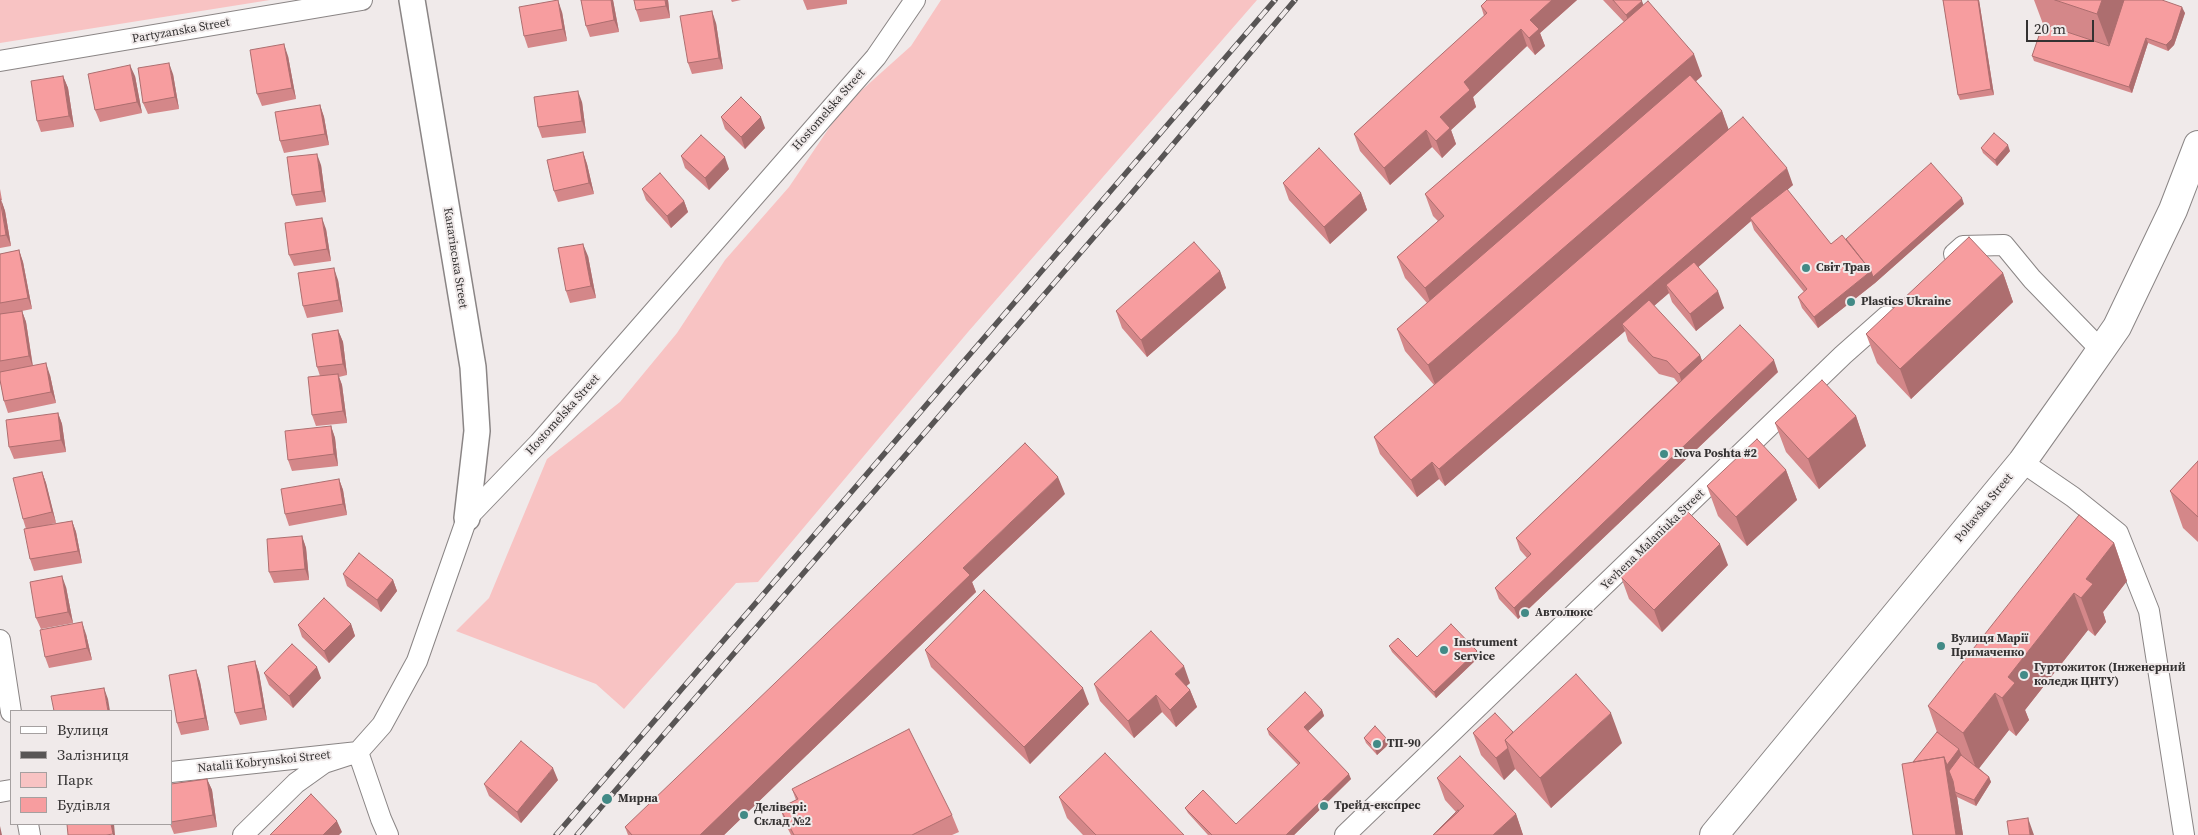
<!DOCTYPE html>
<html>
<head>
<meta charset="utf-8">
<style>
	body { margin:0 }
	#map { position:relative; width:2198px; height:835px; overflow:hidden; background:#f0eaea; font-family:"Source Serif 4",serif }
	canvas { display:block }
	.legend { position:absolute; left:10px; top:710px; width:162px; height:115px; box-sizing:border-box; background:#f0eaea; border:1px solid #a5a0a0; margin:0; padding:6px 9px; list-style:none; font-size:15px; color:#343232 }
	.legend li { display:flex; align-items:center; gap:10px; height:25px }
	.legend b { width:25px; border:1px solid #a5a0a0 }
	.scale { position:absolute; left:2026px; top:20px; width:68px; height:22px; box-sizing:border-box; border:2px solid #343232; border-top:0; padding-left:6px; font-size:15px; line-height:18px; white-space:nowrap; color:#343232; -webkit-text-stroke:4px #f0eaea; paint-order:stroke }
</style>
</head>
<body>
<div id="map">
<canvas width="2198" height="835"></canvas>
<ul class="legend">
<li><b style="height:6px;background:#fff"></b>Вулиця</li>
<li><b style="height:6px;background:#585555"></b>Залізниця</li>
<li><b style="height:14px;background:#f8c3c3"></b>Парк</li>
<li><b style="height:14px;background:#f79d9f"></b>Будівля</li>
</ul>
<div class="scale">20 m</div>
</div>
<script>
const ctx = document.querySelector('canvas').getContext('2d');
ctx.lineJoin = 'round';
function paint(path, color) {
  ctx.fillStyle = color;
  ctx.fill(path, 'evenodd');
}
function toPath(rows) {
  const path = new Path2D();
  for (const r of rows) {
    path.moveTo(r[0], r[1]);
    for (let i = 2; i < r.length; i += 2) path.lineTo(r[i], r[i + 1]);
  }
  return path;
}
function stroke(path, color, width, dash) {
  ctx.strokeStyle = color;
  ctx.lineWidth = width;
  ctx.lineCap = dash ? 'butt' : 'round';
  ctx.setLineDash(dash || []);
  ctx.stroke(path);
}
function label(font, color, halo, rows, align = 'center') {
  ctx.font = font + ' "Source Serif 4",serif';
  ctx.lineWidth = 4;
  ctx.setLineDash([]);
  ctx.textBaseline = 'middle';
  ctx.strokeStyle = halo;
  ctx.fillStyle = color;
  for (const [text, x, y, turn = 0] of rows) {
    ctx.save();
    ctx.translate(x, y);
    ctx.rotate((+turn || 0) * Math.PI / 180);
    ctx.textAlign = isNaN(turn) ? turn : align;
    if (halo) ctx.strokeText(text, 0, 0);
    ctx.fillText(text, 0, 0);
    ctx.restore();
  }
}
const green = toPath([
	[0,0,270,0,0,43],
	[941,0,1257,0,968,332,758,582,736,583,624,709,596,684,456,631,489,598,547,459,620,402,677,333,725,260,789,187,844,106,911,46]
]);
const minor = toPath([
	[0,61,362,0],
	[1954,254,1963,246,2004,245,2032,279,2101,350],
	[2022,462,2073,497,2118,533,2149,611,2184,835],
	[0,640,11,712],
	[171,772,358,752,381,819,388,835],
	[0,792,11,790],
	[28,824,30,835],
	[243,835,296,783,324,763,358,752,382,725,417,661,467,518,539,443,876,57,915,0],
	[1345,835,1843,355,1887,316]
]);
const tertiary = toPath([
	[412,0,473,367,477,431,467,518]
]);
const primary = toPath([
	[1714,835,2022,462,2078,383,2117,327,2173,210,2198,145]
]);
const rail = toPath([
	[556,835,1275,0],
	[577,835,1126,200,1295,0]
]);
const wall = toPath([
	[581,0,613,0,619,32,590,37,586,26],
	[668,0,670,18,640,22,636,10],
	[731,0,741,0,732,2],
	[803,0,847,0,847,4,807,10],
	[1487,0,1577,0,1540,33,1545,46,1535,55,1527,46,1473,97,1476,107,1451,130,1456,144,1442,158,1432,147,1390,185,1360,151,1354,134,1484,16,1481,6],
	[1603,0,1641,0,1643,5,1702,76,1696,81,1722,111,1728,130,1793,185,1787,190,1831,244,1964,204,1875,283,1818,328,1802,308,1798,297,1804,292,1754,230,1751,221,1698,267,1724,308,1696,331,1672,302,1669,293,1654,306,1700,355,1702,361,1778,372,1518,619,1499,599,1495,588,1527,558,1520,550,1516,538,1678,383,1674,378,1659,374,1628,341,1625,331,1445,486,1439,479,1417,497,1380,454,1374,437,1434,385,1405,351,1397,329,1427,303,1405,278,1397,257,1438,221,1433,216,1425,194,1624,22],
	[1943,0,1979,0,1994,95,1960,100,1958,95],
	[2034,0,2162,0,2185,13,2174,45,2168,51,2148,43,2132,93,2034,61,2032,56,2043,24],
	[562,12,567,41,528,48,524,36],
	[716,23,723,69,692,74,688,63],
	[288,56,296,99,262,106,257,94],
	[173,74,179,109,148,114,143,103],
	[63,76,68,88,74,127,41,132,37,121],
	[135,76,142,113,100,122,95,110],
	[582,102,586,133,542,138,538,127],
	[320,105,324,117,329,145,284,153,280,141],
	[721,117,765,128,745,149,725,129],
	[1981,148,2010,151,1997,166,1983,153],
	[583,152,587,164,594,194,558,202,554,191],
	[681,156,729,169,709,190,685,168],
	[321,165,326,202,296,206,292,195],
	[1283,183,1361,193,1367,210,1330,244,1289,200],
	[0,189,2,200,1,200,5,211,11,246,0,248],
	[642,189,684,201,688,212,671,228,646,200],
	[326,229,331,261,294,266,289,255],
	[19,250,23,262,32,309,22,311,26,322,33,366,50,375,56,403,8,413,4,401,0,380,0,254],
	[588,256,596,298,570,303,566,291],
	[1220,271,1226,288,1147,357,1122,328,1116,311],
	[2003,273,2013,302,1911,399,1877,363,1866,334],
	[338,280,343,312,307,318,303,306],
	[338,330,343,342,347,375,339,377,342,385,347,423,316,426,312,415,320,376,317,367],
	[58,413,62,424,66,452,14,459,9,447],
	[1856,416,1866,446,1819,489,1786,452,1775,423],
	[331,426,335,438,338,466,292,471,288,460],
	[2198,461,2198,542,2183,528,2170,491],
	[1786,470,1797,500,1747,546,1718,516,1707,486],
	[42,472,46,483,56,523,47,525,72,521,76,532,82,563,34,571,30,559,26,529,23,519],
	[339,479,343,490,347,515,289,526,285,514],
	[1065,494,972,582,976,592,724,835,628,835,625,827],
	[302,536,306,548,309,580,274,583,269,572],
	[2114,543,2127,581,2103,612,2106,622,2095,636,2088,630,2025,710,2029,720,2016,736,2009,730,1979,768,1989,777,1991,782,1976,806,1957,797,1963,835,1913,835,1913,762,1937,732,1928,706],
	[1728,565,1662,632,1629,599,1621,577],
	[343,574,393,580,397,591,381,612,347,586],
	[66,587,73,623,41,629,36,618],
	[351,624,355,636,329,663,302,637,298,625],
	[86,634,92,660,49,668,45,657],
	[1389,646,1417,657,1479,657,1436,698,1392,652],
	[925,650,1089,704,1030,764,931,667],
	[255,661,259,673,267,720,240,725,235,713],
	[196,670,200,682,209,730,181,735,177,723],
	[264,673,321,678,293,708,269,685],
	[1190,683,1186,686,1190,690,1197,707,1176,727,1162,712,1134,738,1100,701,1094,684],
	[1322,710,1324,716,1308,731,1351,779,1294,835,1208,835,1188,813,1185,808,1236,824,1298,765,1269,735,1267,729],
	[1513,732,1622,743,1551,808,1515,769,1504,780,1481,755,1473,733],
	[1364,738,1389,744,1377,755,1366,743],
	[1437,778,1516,814,1523,835,1433,835,1456,812,1445,800],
	[207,779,212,790,217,827,174,834,170,824,171,824,171,784],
	[558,780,521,823,489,796,484,784],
	[792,789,952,815,959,832,952,835,791,835,786,825,780,808,796,800],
	[1059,797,1184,835,1083,835,1067,818]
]);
const shadedWall = toPath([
	[558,0,562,12,567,41,563,29],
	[611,0,613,0,619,32,614,20],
	[665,0,668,0,670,18,666,6],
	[1552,0,1577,0,1540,33,1545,46,1535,55,1529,38,1530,20],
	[1978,0,1979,0,1994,95,1991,89],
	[2102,0,2128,0,2111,51,2097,14],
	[1642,1,1648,18,1633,32,1626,15],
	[2182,7,2185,13,2174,45,2168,51,2166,45],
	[712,11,716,23,723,69,719,58],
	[1521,29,1527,46,1473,97,1476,107,1451,130,1456,144,1442,158,1436,141,1440,117,1464,82],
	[2146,38,2148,43,2132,93,2129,87],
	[284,44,288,56,296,99,292,88],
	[1694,54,1702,76,1433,310,1425,288],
	[169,63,173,74,179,109,175,97],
	[130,65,135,76,142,113,137,102],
	[63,76,68,88,74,127,69,116],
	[578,91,582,102,586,133,582,121],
	[320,105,324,117,329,145,325,134],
	[1722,111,1730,133,1436,387,1428,365],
	[761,117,765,128,745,149,741,137],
	[1426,130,1432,147,1390,185,1384,168],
	[2008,145,2010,151,1997,166,1995,160],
	[583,152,587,164,594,194,589,183],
	[317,154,321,165,326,202,322,191],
	[725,157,729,169,709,190,705,178],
	[1787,168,1793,185,1752,220,1750,218,1751,221,1671,291,1666,285,1669,293,1627,329,1622,324,1625,331,1445,486,1439,469],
	[1361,193,1367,210,1330,244,1324,227],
	[1962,198,1964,204,1875,283,1818,328,1814,317],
	[1,199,5,211,11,246,6,235],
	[684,201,688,212,671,228,667,216],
	[322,218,326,229,331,261,327,249],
	[583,244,588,256,596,298,591,286],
	[19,250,23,262,32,309,28,298],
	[334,268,338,280,343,312,339,300],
	[1220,271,1226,288,1147,357,1141,340],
	[2003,273,2013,302,1911,399,1900,369],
	[1718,291,1724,308,1696,331,1690,314],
	[22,311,26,322,33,368,29,356],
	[338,330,343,342,347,375,343,364],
	[1700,355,1706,372,1685,391,1679,374],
	[1774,360,1778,372,1518,619,1514,608],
	[46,363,50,375,56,403,51,392],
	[338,374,342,385,347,423,343,411],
	[58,413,62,424,66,452,61,440],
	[1856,416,1866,446,1819,489,1808,459],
	[331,426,335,438,338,466,334,454],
	[1432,462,1439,479,1417,497,1411,480],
	[1786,470,1797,500,1747,546,1736,517],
	[42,472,46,483,56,523,52,512],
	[1058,477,1065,494,972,582,976,592,724,835,700,835,963,568],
	[339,479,343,490,347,515,343,504],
	[72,521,76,532,82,563,78,551],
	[302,536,306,548,309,580,305,569],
	[2114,543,2127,581,2103,612,2106,622,2095,636,2081,598,2086,579],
	[1720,544,1728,565,1662,632,1654,610],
	[62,576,66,587,73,623,68,612],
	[393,580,397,591,381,612,377,600],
	[2074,593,2088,630,2025,710,2029,720,2016,736,2002,698,2008,677],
	[82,622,86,634,92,660,87,648],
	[351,624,355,636,329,663,324,651],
	[1477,651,1479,657,1436,698,1434,692],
	[255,661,259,673,267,720,263,708],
	[1184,666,1190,683,1181,691,1175,674],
	[317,667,321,678,293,708,289,696],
	[196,670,200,682,209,730,205,718],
	[104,688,108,699,110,711,108,711],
	[1083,688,1089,704,1030,764,1024,747],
	[1190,690,1197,707,1176,727,1170,710],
	[1995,693,2009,730,1977,771,1963,733],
	[1156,695,1162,712,1134,738,1128,721],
	[1322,710,1324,716,1306,733,1304,727],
	[1611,713,1622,743,1551,808,1540,778],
	[1386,738,1389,744,1377,755,1375,749],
	[1508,748,1515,769,1504,780,1496,758],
	[1959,749,1964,761,1955,787,1955,792,1957,797,1963,835,1956,835,1944,757],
	[553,768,558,780,521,823,517,812],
	[1349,774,1351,779,1294,835,1286,835],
	[1989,777,1991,782,1976,806,1974,800],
	[207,779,212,790,217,827,213,815],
	[1516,814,1523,835,1493,835],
	[2028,818,2034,835,2030,835],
	[337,821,342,832,339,835,323,835],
	[111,824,114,824,115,835,113,835],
	[0,825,0,826,2,835,0,835]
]);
const building = toPath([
	[558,0,563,29,524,36,519,7,558,0],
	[581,0,611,0,614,20,586,26,581,0],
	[634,0,665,0,666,6,636,10,634,0],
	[1487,0,1552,0,1530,20,1539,29,1529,38,1521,29,1464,82,1470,90,1440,117,1450,128,1436,141,1426,130,1384,168,1354,134,1487,13,1481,6,1487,0],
	[1613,0,1641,0,1642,1,1626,15,1613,0],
	[1943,0,1978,0,1991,89,1958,95,1943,0],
	[2055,0,2102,0,2097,14,2055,0],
	[2124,0,2162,0,2182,7,2172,39,2166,45,2146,38,2129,87,2032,56,2043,24,2109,46,2124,0],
	[1648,1,1694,54,1425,288,1397,257,1444,216,1425,194,1648,1],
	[712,11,719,58,688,63,680,16,712,11],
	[284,44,292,88,257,94,250,50,284,44],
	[169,63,175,97,143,103,138,68,169,63],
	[130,65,137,102,95,110,88,74,130,65],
	[1690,75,1722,111,1428,365,1397,329,1690,75],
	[63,76,69,116,37,121,31,81,63,76],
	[578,91,582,121,538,127,534,97,578,91],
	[741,97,761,117,741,137,721,117,741,97],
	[320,105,325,134,280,141,275,112,320,105],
	[1743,117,1787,168,1439,469,1432,462,1411,480,1374,437,1743,117],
	[1994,133,2008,145,1995,160,1981,148,1994,133],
	[701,135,725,157,705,178,681,156,701,135],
	[1319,148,1361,193,1324,227,1283,183,1319,148],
	[583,152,589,183,554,191,547,160,583,152],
	[317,154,322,191,292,195,287,157,317,154],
	[1931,163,1962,198,1873,277,1871,271,1846,239,1931,163],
	[660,173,684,201,667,216,642,189,660,173],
	[1787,189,1831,244,1842,235,1871,271,1814,317,1798,297,1807,289,1750,218,1787,189],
	[0,199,6,235,0,236,0,199],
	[322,218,327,249,289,255,285,223,322,218],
	[1969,237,2003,273,1900,369,1866,334,1969,237],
	[1194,242,1220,271,1141,340,1116,311,1194,242],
	[583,244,591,286,566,291,558,248,583,244],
	[19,250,28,298,0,303,0,254,19,250],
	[1694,262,1718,291,1690,314,1666,285,1694,262],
	[334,268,339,300,303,306,298,273,334,268],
	[1649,300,1700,355,1679,374,1667,361,1653,357,1622,324,1649,300],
	[22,311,29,356,0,361,0,314,22,311],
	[1740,325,1774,360,1514,608,1495,588,1531,554,1516,538,1740,325],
	[338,330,343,364,317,367,312,334,338,330],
	[46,363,51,392,4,401,0,380,0,372,46,363],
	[338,374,343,411,312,415,308,377,338,374],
	[1822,380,1856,416,1808,459,1775,423,1822,380],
	[58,413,61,440,9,447,6,420,58,413],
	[331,426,334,454,288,460,285,431,331,426],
	[1757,439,1786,470,1736,517,1707,486,1757,439],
	[1025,443,1058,477,963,568,970,575,700,835,632,835,625,827,1025,443],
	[2198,461,2198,517,2170,491,2198,461],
	[42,472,52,512,23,519,13,478,42,472],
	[339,479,343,504,285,514,281,489,339,479],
	[1687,511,1720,544,1654,610,1621,577,1687,511],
	[2079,515,2114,543,2086,579,2093,584,2081,598,2074,593,2008,677,2015,683,2002,698,1995,693,1963,733,1928,706,2079,515],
	[72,521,78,551,30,559,24,529,72,521],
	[302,536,305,569,269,572,267,539,302,536],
	[359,553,393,580,377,600,343,574,359,553],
	[62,576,68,612,36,618,30,582,62,576],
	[984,590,1083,688,1024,747,925,650,984,590],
	[324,598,351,624,324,651,298,625,324,598],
	[82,622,87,648,45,657,40,630,82,622],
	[1451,624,1477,651,1434,692,1389,646,1398,638,1417,657,1451,624],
	[1151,631,1184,666,1175,674,1190,690,1170,710,1156,695,1128,721,1094,684,1151,631],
	[292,644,317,667,289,696,264,673,292,644],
	[255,661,263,708,235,713,228,666,255,661],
	[196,670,205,718,177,723,169,675,196,670],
	[1576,674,1611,713,1540,778,1505,740,1576,674],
	[104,688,108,711,54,711,51,696,104,688],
	[1305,692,1322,710,1304,727,1349,774,1286,835,1212,835,1185,808,1203,790,1236,824,1300,763,1267,729,1305,692],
	[1495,713,1513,732,1505,740,1508,748,1496,758,1473,733,1495,713],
	[1375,726,1386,738,1375,749,1364,738,1375,726],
	[909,729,952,815,912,835,794,835,780,808,798,799,792,789,909,729],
	[1937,732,1959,749,1947,765,1944,757,1913,762,1937,732],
	[521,741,553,768,517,812,484,784,521,741],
	[1105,753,1184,835,1096,835,1059,797,1105,753],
	[1961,755,1989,777,1974,800,1955,792,1953,781,1949,771,1961,755],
	[1460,756,1516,814,1493,835,1433,835,1464,806,1437,778,1460,756],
	[1944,757,1956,835,1913,835,1902,764,1944,757],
	[207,779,213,815,171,822,171,784,207,779],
	[311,794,337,821,323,835,270,835,311,794],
	[1458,810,1459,811,1433,835,1458,810],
	[2028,818,2030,835,2009,835,2007,821,2028,818],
	[67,824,111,824,113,834,106,835,68,835,67,824]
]);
const markers = [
	[1806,268,5,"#428a86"],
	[1851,302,5,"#428a86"],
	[1664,454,5,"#428a86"],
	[1525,613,5,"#428a86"],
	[1941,646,5,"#428a86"],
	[1444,650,5,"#428a86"],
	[2024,675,5,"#428a86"],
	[1377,744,5,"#428a86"],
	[607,799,6,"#428a86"],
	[1324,806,5,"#428a86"],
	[744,815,5,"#428a86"]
];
const streetNames = [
	["Partyzanska Street",181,31,-10],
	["Hostomelska Street",829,110,-49],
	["Канатівська Street",455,258,81],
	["Hostomelska Street",563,415,-48],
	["Poltavska Street",1984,508,-51],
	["Yevhena Malaniuka Street",1653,540,-44],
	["Natalii Kobrynskoi Street",264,762,-6]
];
const poiNames = [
	["Світ Трав",1816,268],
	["Plastics Ukraine",1861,302],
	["Nova Poshta #2",1674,454],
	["Автолюкс",1535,613],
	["Вулиця Марії",1951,639],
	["Примаченко",1951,653],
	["Instrument",1454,643],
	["Service",1454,657],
	["Гуртожиток (Інженерний",2034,668],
	["коледж ЦНТУ)",2034,682],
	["ТП-90",1387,744],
	["Мирна",618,799],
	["Трейд-експрес",1334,806],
	["Делівері:",754,808],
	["Склад №2",754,822]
];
paint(green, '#f8c3c3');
stroke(minor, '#8a8585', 22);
stroke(tertiary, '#8a8585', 28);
stroke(primary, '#8a8585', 30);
stroke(minor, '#fff', 20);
stroke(tertiary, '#fff', 25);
stroke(primary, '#fff', 28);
stroke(rail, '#585555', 5.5);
stroke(rail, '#f0eaea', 4, [11]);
paint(wall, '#d48789');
paint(shadedWall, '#ad6e6f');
paint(building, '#f79d9f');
stroke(building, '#ad6e6f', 1);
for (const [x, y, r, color] of markers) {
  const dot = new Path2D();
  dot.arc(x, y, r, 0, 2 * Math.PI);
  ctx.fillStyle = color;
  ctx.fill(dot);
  stroke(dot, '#f0eaea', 2);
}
label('12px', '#343232', '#f0eaea', streetNames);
label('bold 12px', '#343232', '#f0eaea', poiNames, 'left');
</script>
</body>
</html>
